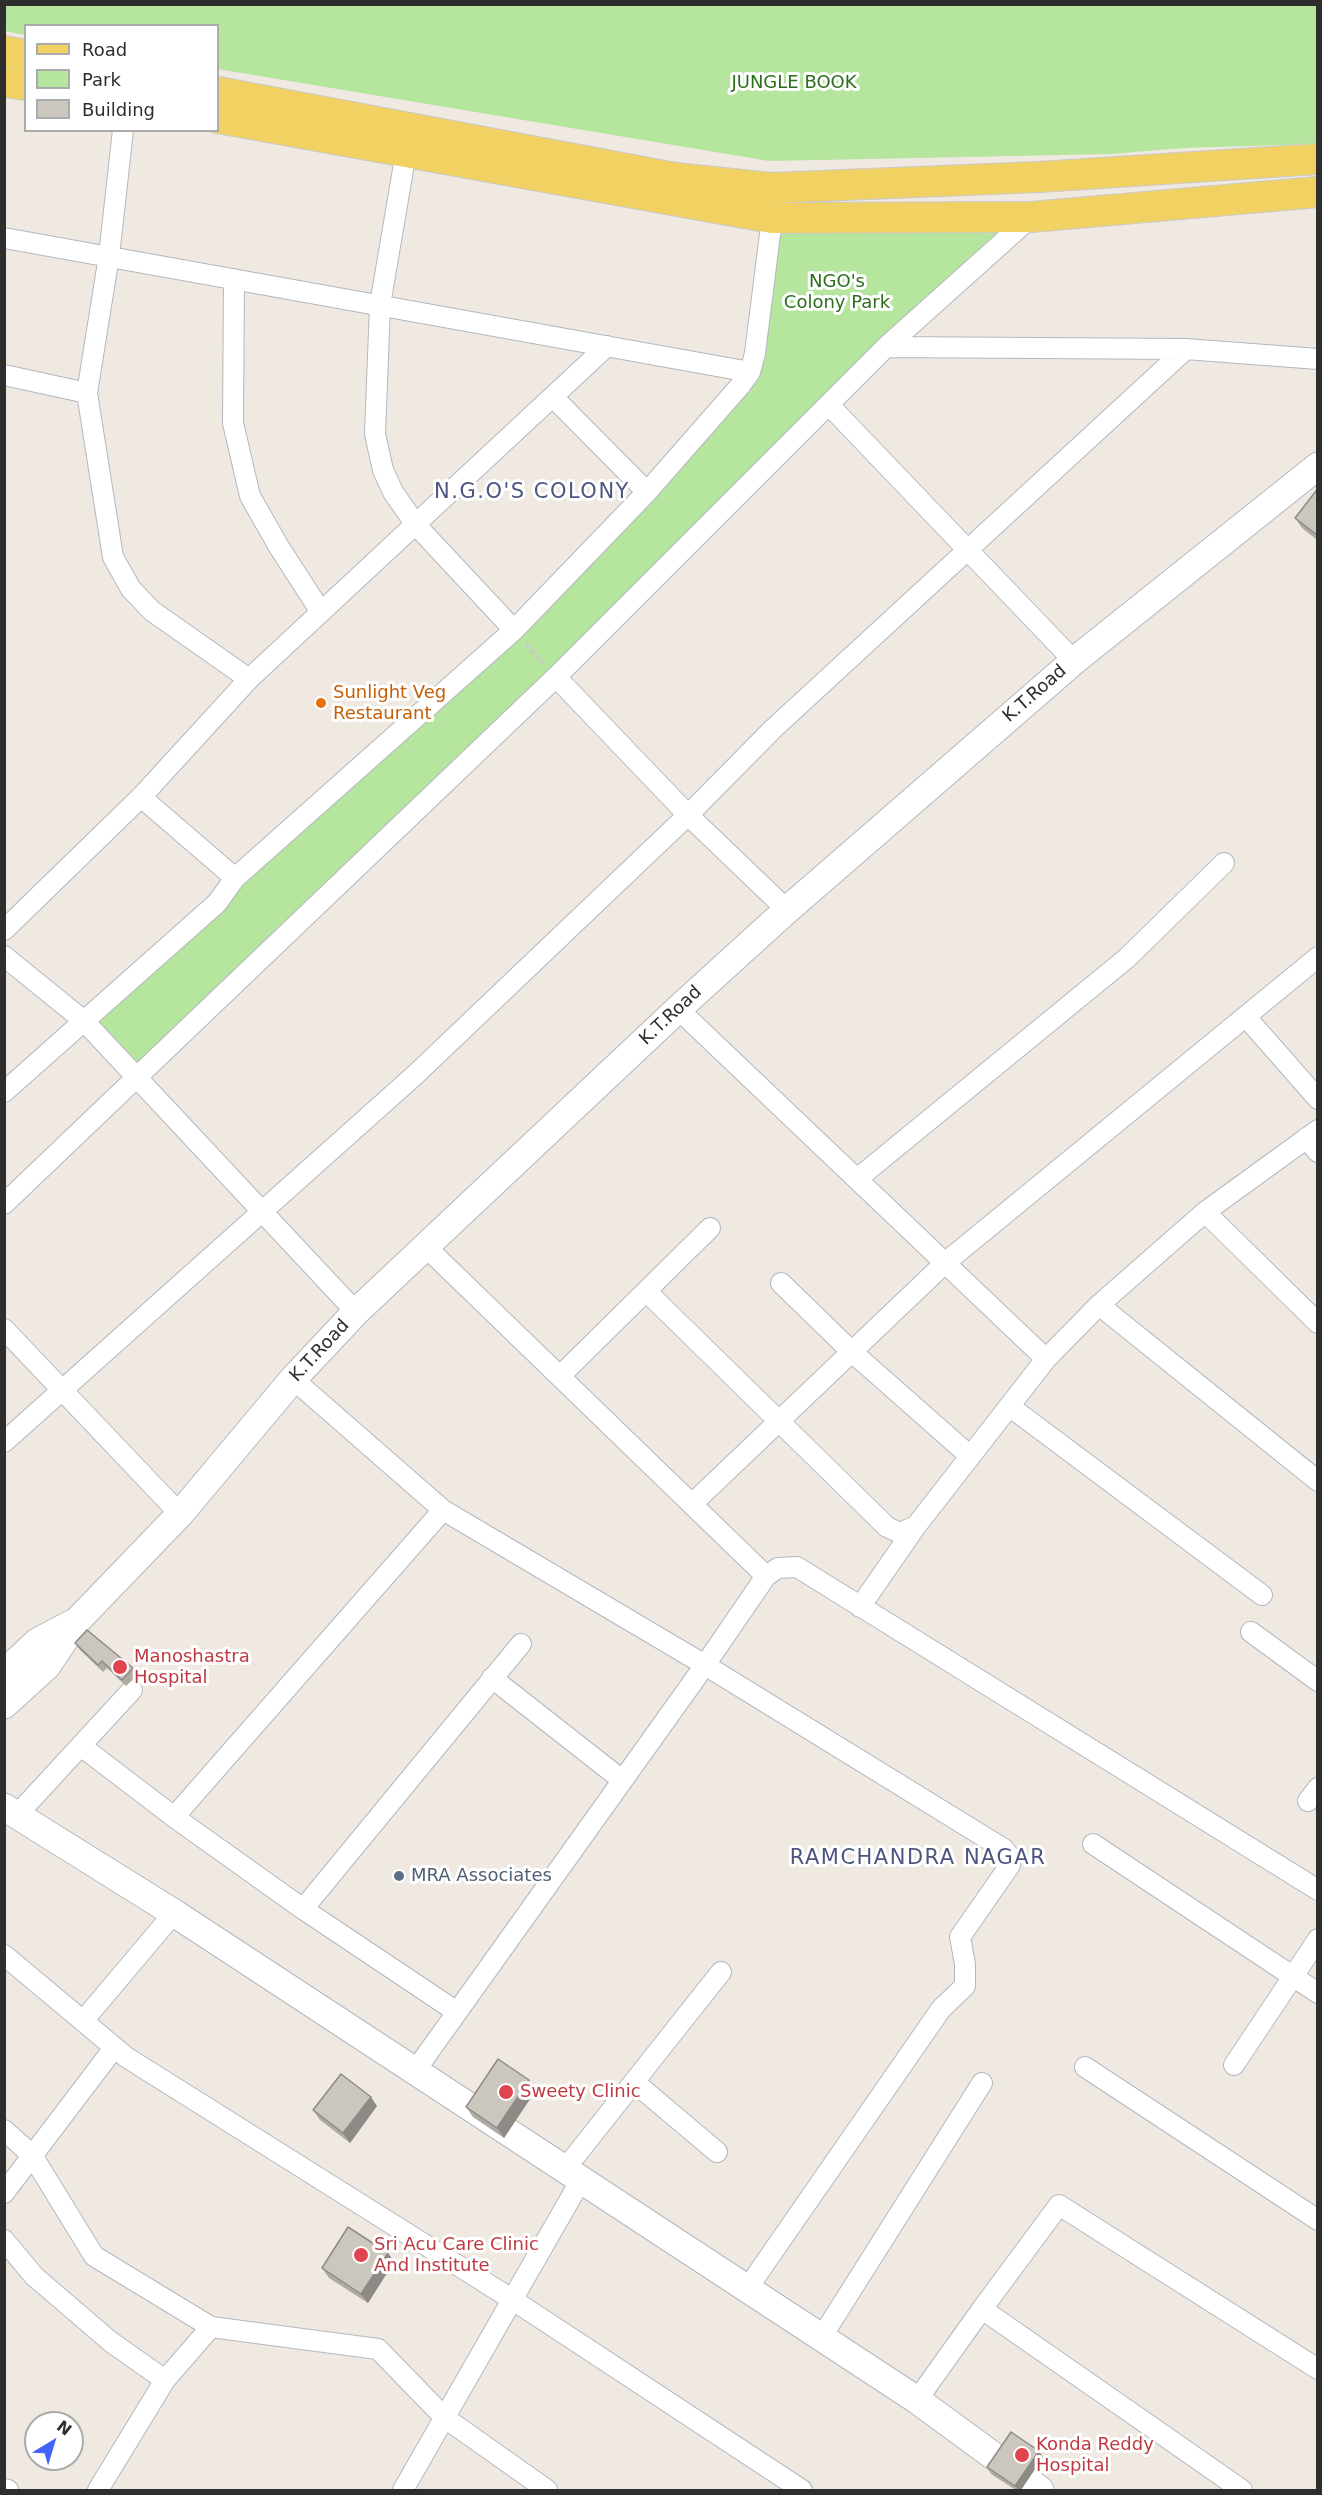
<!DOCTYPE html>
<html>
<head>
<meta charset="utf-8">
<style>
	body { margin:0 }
	#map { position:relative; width:1322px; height:2495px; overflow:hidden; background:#efe9e1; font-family:"DejaVu Sans",sans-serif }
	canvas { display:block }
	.frame { position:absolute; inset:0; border:6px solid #2e2e2e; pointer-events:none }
	.legend { position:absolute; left:24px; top:24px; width:195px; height:108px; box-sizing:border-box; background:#fff; border:2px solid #ababab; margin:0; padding:8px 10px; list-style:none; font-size:18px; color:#2e2e2e }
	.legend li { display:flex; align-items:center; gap:12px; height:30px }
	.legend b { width:30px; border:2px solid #ababab }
	.north { position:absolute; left:24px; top:2411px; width:60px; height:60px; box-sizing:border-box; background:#fff; border:2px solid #ababab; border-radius:50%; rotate:38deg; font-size:16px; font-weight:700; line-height:24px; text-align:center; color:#2e2e2e }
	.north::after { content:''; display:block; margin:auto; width:21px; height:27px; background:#4264fb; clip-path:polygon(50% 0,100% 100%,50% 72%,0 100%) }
</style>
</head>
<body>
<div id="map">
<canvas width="1322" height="2495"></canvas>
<div class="frame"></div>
<ul class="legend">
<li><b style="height:8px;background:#f2d163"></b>Road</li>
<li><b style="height:16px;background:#b6e59e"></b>Park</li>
<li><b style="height:16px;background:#cbc7bf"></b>Building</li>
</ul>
<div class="north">N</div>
</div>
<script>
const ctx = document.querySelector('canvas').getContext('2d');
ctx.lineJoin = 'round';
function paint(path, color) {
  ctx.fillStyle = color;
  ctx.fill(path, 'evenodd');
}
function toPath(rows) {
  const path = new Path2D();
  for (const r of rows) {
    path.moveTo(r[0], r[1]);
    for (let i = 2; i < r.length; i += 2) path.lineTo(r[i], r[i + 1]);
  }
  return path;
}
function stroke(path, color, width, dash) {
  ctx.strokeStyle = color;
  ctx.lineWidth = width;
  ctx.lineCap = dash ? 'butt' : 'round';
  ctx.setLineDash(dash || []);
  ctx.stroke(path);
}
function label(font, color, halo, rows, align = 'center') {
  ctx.font = font + ' "DejaVu Sans",sans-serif';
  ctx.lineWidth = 6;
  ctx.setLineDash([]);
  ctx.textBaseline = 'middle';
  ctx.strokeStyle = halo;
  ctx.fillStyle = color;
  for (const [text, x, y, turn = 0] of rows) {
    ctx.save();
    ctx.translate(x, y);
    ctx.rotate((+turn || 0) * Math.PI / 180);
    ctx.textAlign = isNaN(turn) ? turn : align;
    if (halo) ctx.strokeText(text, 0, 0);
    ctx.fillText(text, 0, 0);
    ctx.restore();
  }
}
const green = toPath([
	[5,4,1317,5,1317,144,1183,148,1111,154,769,161,218,69,218,26,26,26,25,35,5,31],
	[1031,217,137,1077,82,1018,530,624,750,372,772,218]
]);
const path = toPath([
	[526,644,543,663]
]);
const street = toPath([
	[406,152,380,305,375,434,383,470,393,492,416,525,514,630],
	[4,238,750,372],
	[234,279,233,423,250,496,279,547,321,612],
	[886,347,1186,349,1318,359],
	[4,375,87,393],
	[553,397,647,492],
	[829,405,1074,661],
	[556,677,688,815,787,910],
	[249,679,607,346],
	[235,878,514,630,647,492,739,387,750,372,755,353,772,218],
	[4,930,141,797,249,679,152,611,131,589,113,557,87,393,109,256,123,130],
	[4,956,84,1021,356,1312],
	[678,1009,1046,1359],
	[1246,1017,1318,1099],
	[4,1092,217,903,235,878,141,797],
	[1306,1138,1318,1152],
	[857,1179,1127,958,1224,863],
	[4,1204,556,677,886,347,1031,217],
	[1205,1212,1318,1323],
	[426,1247,766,1576],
	[781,1283,852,1352,970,1456],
	[646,1291,887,1527,900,1533,916,1526,1046,1359,1099,1305,1318,1481],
	[1099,1305,1205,1212,1318,1130],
	[4,1329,180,1514],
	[560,1376,710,1228],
	[293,1379,443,1510,705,1665,1004,1849,1010,1857,1010,1865,960,1937,965,1964,965,1986,941,2009,747,2289],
	[1009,1406,1262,1595],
	[4,1442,415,1075,688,815,774,728,1186,349],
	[692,1504,946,1262,1318,957],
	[443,1510,174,1817,303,1909,457,2012],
	[860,1607,916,1526],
	[1251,1632,1318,1681],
	[492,1678,622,1780],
	[81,1746,174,1817],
	[1308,1801,1318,1788],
	[16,1816,132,1690],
	[1093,1844,1318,1993],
	[303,1909,521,1644],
	[4,1955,126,2057,513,2300,802,2490],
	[83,2021,174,1913],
	[1234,2065,1318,1939],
	[1085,2067,1318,2220],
	[415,2071,705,1665,766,1576,778,1568,797,1567,1318,1890],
	[634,2082,717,2152],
	[4,2130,32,2155,94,2256,211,2327,378,2349,445,2418,547,2490],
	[565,2169,721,1972],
	[4,2193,114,2048],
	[4,2240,34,2276,111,2342,165,2380,98,2490],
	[982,2309,1059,2205,1318,2369],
	[821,2338,982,2083],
	[165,2380,211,2327],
	[917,2400,982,2309,1242,2490],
	[4,2489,8,2490],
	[403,2490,581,2180]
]);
const secondary = toPath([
	[4,1673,37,1642,73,1623],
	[4,1705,47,1666,77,1621,180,1514,293,1379,356,1312,678,1009,787,910,1074,661,1318,466],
	[4,1807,174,1913,917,2400,1040,2490]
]);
const primary = toPath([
	[4,51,26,55],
	[4,82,26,85],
	[218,92,675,178,771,188,1039,177,1318,159],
	[218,118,772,218,1031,217,1318,192]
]);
const wall = toPath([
	[1317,492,1317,540,1302,528,1295,518],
	[75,1643,133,1668,138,1675,126,1686,107,1668,103,1672,80,1650],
	[536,2090,504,2138,473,2117,466,2107],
	[377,2106,350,2143,320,2120,313,2110],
	[388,2253,394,2262,368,2303,329,2278,322,2268],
	[1043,2457,1021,2490,1016,2490,991,2474,987,2467]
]);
const shadedWall = toPath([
	[529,2080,536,2090,504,2138,497,2128],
	[371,2097,377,2106,350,2143,343,2133],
	[388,2253,394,2262,368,2303,361,2294],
	[1039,2451,1043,2457,1021,2490,1018,2490,1015,2486]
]);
const building = toPath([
	[1316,491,1317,492,1317,535,1295,518,1316,491],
	[87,1630,133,1668,122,1680,102,1661,98,1665,75,1643,87,1630],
	[498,2059,529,2080,497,2128,466,2107,498,2059],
	[341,2074,371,2097,343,2133,313,2110,341,2074],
	[348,2227,388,2253,361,2294,322,2268,348,2227],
	[1011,2432,1039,2451,1015,2486,987,2467,1011,2432]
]);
const markers = [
	[321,703,6,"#e8710a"],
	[120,1667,8,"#e0444e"],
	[399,1876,6,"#5c6f8a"],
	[506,2092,8,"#e0444e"],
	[361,2255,8,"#e0444e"],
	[1022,2455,8,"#e0444e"]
];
const parkNames = [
	["JUNGLE BOOK",794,83],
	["NGO's",837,282],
	["Colony Park",837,303]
];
const foodNames = [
	["Sunlight Veg",333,693],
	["Restaurant",333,714]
];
const streetNames = [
	["K.T.Road",1035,694,-41],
	["K.T.Road",671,1016,-43],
	["K.T.Road",320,1351,-47]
];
const healthNames = [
	["Manoshastra",134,1657],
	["Hospital",134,1678],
	["Sweety Clinic",520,2092],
	["Sri Acu Care Clinic",374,2245],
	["And Institute",374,2266],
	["Konda Reddy",1036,2445],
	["Hospital",1036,2466]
];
const serviceNames = [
	["MRA Associates",411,1876]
];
const quarterNames = [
	["N.G.O'S COLONY",532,493],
	["RAMCHANDRA NAGAR",918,1859]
];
paint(green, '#b6e59e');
stroke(street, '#b4b7c1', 22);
stroke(secondary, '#b4b7c1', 29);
stroke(primary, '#c9c9c9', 32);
stroke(path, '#c9c9c9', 4, [4.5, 3]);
stroke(street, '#fff', 20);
stroke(secondary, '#fff', 27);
stroke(primary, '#f2d163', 30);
paint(wall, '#afaba4');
paint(shadedWall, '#8e8b86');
paint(building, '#cbc7bf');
stroke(building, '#8e8b86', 1.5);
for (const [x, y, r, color] of markers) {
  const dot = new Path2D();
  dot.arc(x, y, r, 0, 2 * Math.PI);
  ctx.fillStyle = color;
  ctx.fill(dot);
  stroke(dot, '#fff', 2);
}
label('18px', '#2c6e1b', '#fff', parkNames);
label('18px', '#c56008', '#fff', foodNames, 'left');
label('18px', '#2e2e2e', '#fff', streetNames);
label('18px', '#be3a42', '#fff', healthNames, 'left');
label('18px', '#4e5e75', '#fff', serviceNames, 'left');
ctx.letterSpacing = '1.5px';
label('21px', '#4d5680', '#fff', quarterNames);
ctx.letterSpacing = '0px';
</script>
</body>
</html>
